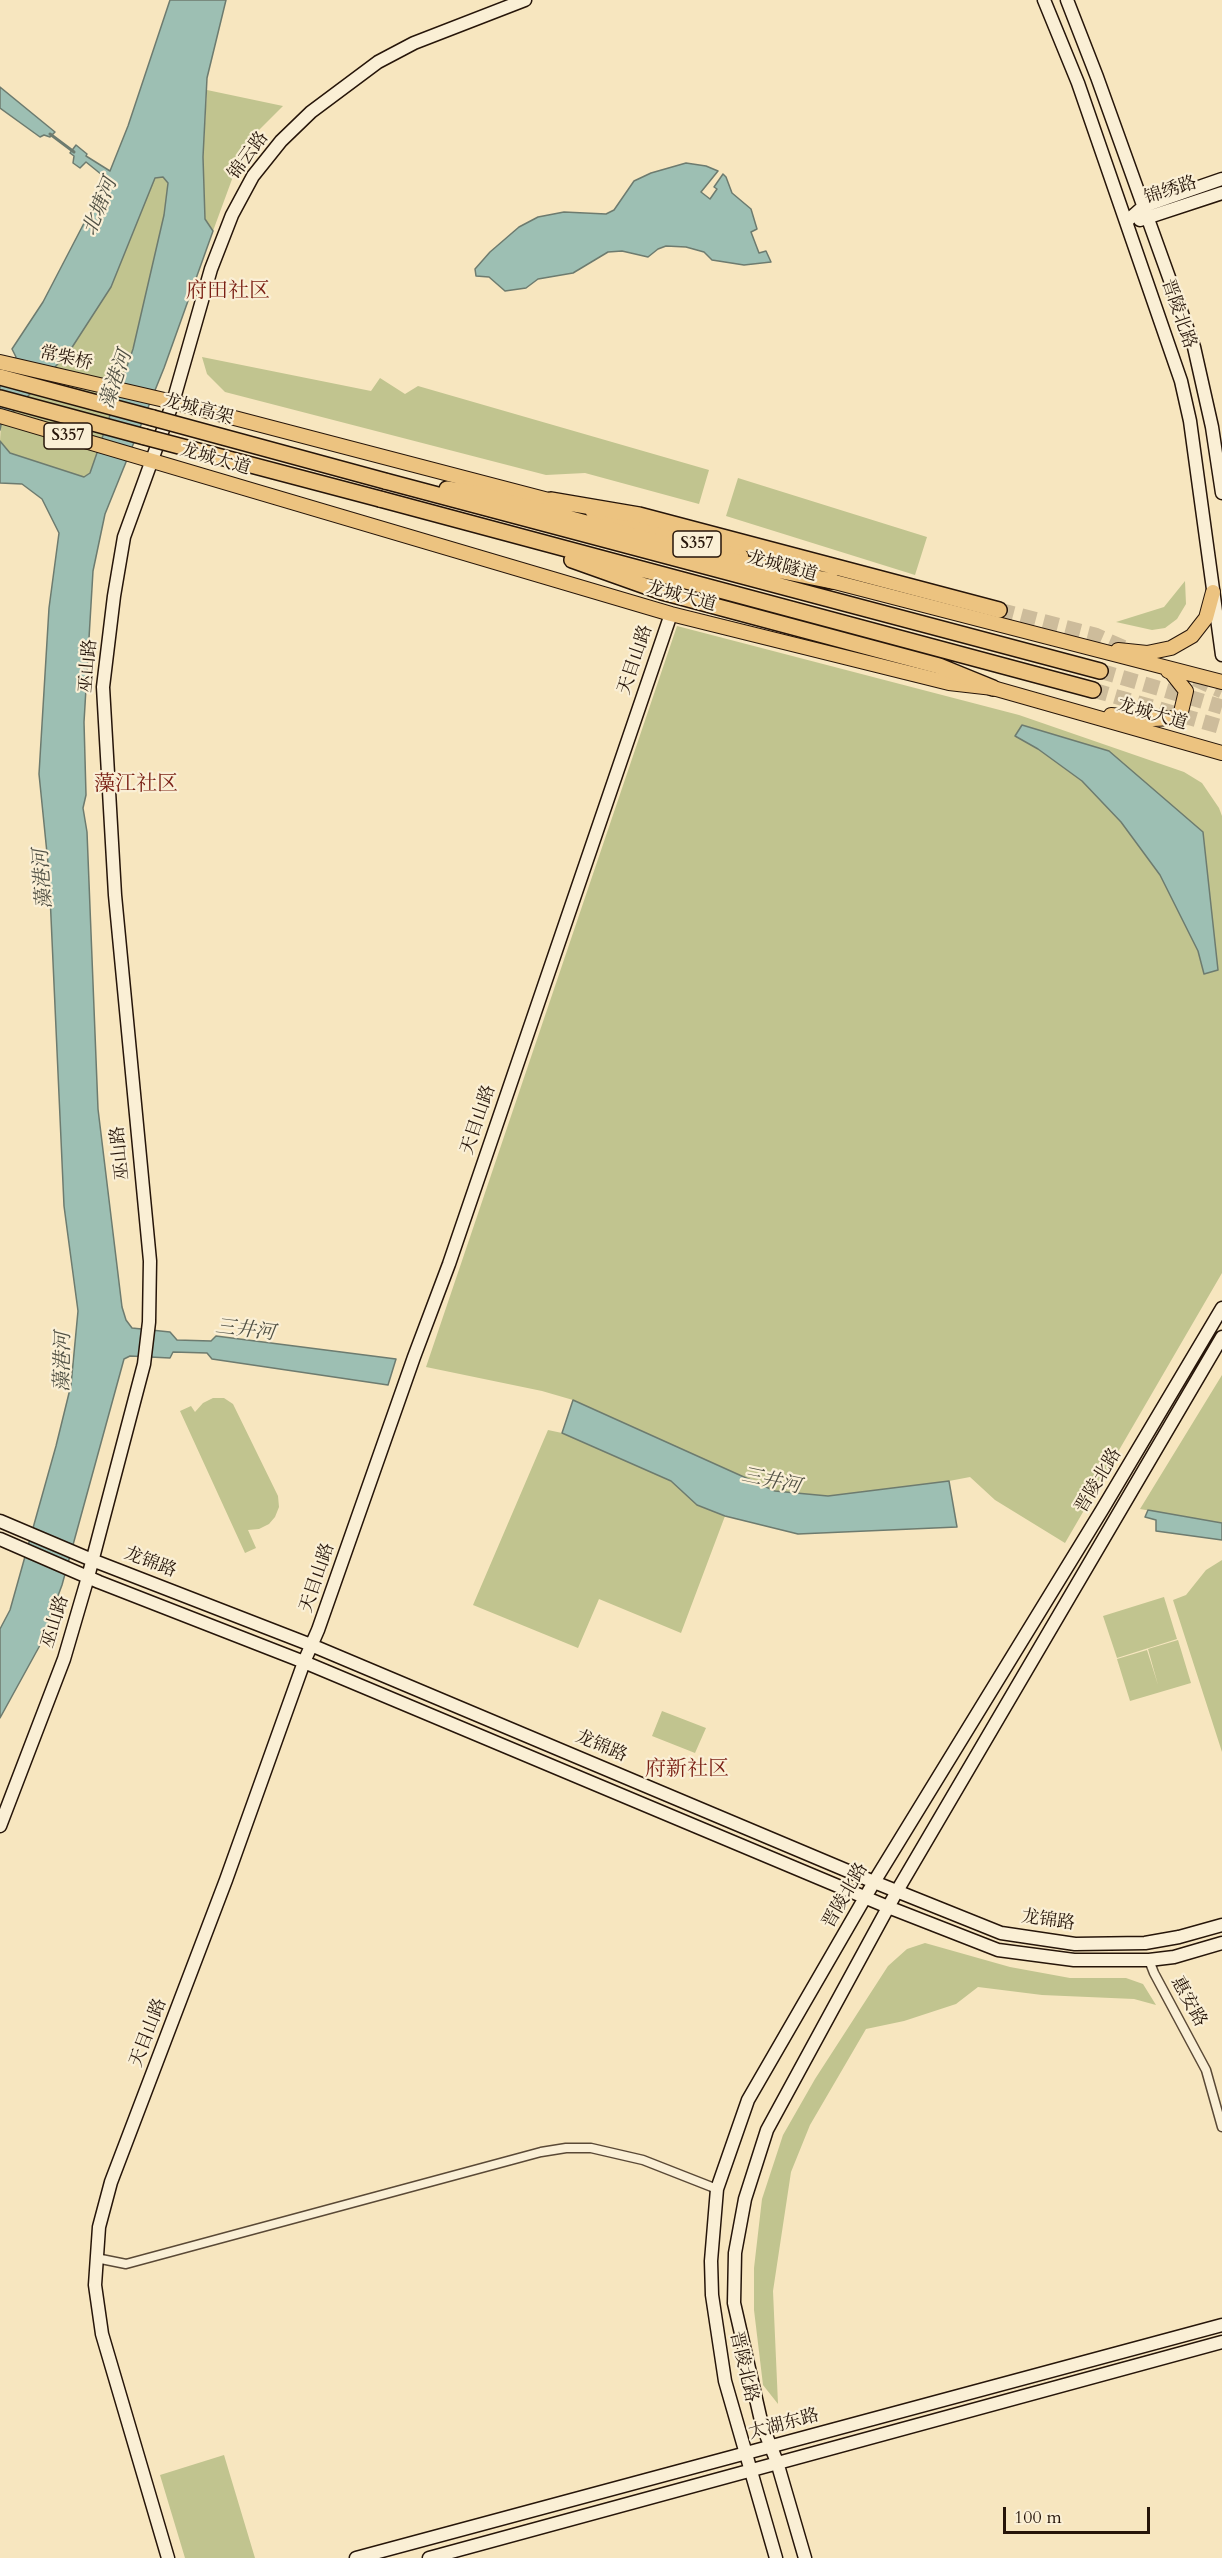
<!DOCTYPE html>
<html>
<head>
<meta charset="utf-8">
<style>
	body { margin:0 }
	#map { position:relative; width:1222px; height:2558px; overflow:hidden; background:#f7e6bf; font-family:Cardo,serif }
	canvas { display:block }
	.scale { position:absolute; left:1003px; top:2507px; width:147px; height:27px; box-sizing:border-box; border:3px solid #261509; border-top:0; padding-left:8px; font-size:18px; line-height:21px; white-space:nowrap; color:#261509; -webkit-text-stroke:4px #faefd5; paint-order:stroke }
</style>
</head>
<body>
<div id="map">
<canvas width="1222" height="2558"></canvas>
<div class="scale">100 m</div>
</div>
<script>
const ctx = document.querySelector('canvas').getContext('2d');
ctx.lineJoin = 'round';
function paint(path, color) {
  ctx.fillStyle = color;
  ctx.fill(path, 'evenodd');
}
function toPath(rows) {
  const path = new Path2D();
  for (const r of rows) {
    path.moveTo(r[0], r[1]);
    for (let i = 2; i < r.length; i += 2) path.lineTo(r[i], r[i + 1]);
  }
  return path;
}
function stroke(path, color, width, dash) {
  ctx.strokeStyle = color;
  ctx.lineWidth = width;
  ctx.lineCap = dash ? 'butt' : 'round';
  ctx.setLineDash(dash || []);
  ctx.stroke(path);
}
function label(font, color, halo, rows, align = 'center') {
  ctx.font = font + ' Cardo,"Noto Serif SC",serif';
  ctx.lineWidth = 4.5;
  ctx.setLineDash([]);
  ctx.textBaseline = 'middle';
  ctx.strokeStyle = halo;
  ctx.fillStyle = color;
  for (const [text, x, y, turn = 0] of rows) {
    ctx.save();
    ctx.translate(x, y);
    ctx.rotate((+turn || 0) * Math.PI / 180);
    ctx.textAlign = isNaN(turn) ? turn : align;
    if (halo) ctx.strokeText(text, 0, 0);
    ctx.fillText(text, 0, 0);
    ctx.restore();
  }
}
const green = toPath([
	[207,90,283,106,259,130,242,152,213,231,205,219,203,157],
	[163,177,168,182,164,215,133,349,90,473,84,477,10,453,0,441,1,425,69,352,111,287,155,178],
	[202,357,371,391,380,378,405,394,418,386,709,470,699,504,585,473,546,475,225,392,207,374],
	[738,478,927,537,915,575,726,516],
	[1185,581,1186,604,1177,619,1165,628,1152,630,1116,622,1164,607],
	[677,626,1019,715,1184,772,1202,783,1219,808,1222,816,1222,1273,1065,1543,995,1500,970,1477,949,1481,828,1496,775,1491,725,1516,681,1633,599,1599,578,1648,473,1605,548,1430,562,1433,573,1400,542,1391,426,1367],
	[1222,1375,1222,1523,1140,1509],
	[213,1398,224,1398,233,1404,278,1496,279,1507,275,1517,269,1524,259,1529,248,1530,256,1548,245,1553,180,1411,191,1406,195,1412,203,1403],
	[1222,1560,1222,1752,1173,1600,1186,1595,1206,1570],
	[1164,1597,1177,1639,1117,1658,1103,1616],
	[1178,1640,1191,1683,1130,1701,1117,1659,1147,1650,1158,1685,1148,1649],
	[662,1711,706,1728,695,1753,652,1736],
	[925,1943,1010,1967,1070,1978,1126,1978,1143,1984,1156,2005,1134,1999,1042,1995,978,1987,956,2004,904,2021,866,2029,810,2125,791,2172,773,2291,778,2404,763,2385,754,2310,754,2268,762,2199,783,2135,815,2079,888,1966,907,1949],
	[224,2455,255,2558,185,2558,160,2475]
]);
const water = toPath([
	[170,0,226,0,207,78,203,157,205,219,213,231,164,368,105,514,93,571,84,722,86,795,83,808,87,832,98,1109,122,1307,126,1320,132,1328,170,1332,177,1340,211,1341,216,1336,396,1359,388,1385,212,1359,207,1353,173,1352,170,1358,130,1356,124,1359,62,1585,39,1647,0,1718,0,1629,10,1610,56,1446,71,1385,78,1311,64,1206,49,873,39,774,49,608,59,533,42,499,22,484,0,483,0,441,10,453,84,477,90,473,133,349,164,215,168,183,163,177,155,178,111,287,69,352,1,425,0,430,0,378,16,357,12,349,43,302,107,179,86,162,80,168,73,163,74,156,70,153,76,145,87,154,86,156,110,171,128,126,170,0],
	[0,87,55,132,50,137,44,135,40,137,0,108,0,87],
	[686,163,706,166,718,171,701,192,710,199,717,189,714,187,723,174,726,177,732,193,751,209,757,229,751,232,759,253,766,251,771,262,744,265,712,260,704,252,686,247,666,246,658,249,648,257,622,251,608,252,573,273,538,279,526,288,505,291,489,277,476,276,475,269,490,252,519,227,538,217,564,212,606,214,614,210,634,181,651,173,686,163],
	[1022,725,1109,751,1203,832,1218,970,1204,974,1198,951,1160,875,1121,822,1082,781,1038,749,1015,736,1022,725],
	[573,1400,775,1491,828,1496,949,1481,957,1527,798,1534,725,1516,697,1505,671,1481,562,1433,573,1400],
	[1148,1510,1222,1523,1222,1540,1156,1531,1156,1520,1145,1517,1148,1510]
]);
const stream = toPath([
	[50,134,74,152]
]);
const highwayTunnel = toPath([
	[999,610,1095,635,1134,652],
	[1100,671,1222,707],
	[1195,679,1222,691],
	[1093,690,1222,727]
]);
const street = toPath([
	[1149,1960,1154,1973,1206,2070,1222,2127],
	[96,2258,126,2264,541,2152,566,2148,591,2148,643,2160,717,2189]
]);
const secondary = toPath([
	[1044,0,1078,83,1181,381,1190,421,1222,655],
	[1067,0,1097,77,1194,347,1212,427,1222,493],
	[1140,220,1222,193],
	[1127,221,1144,206,1222,179],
	[0,1521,92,1560,311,1645,874,1882,1001,1933,1075,1944,1145,1943,1179,1937,1222,1925],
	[0,1539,99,1582,304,1662,888,1907,998,1950,1074,1960,1149,1960,1174,1957,1222,1943],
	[0,1826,64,1659,88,1577,144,1364,149,1322,150,1261,115,895,103,687,114,596,124,537,173,402,211,269,232,215,253,176,281,141,311,112,378,62,414,43,525,0],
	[168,2558,102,2334,95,2285,99,2227,111,2182,226,1880,304,1662,318,1630,414,1357,449,1264,671,614],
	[356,2558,1222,2325],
	[429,2558,1222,2342],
	[776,2558,725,2381,712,2295,711,2261,717,2189,748,2100,874,1882,1102,1510,1222,1308],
	[805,2558,777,2462,762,2425,734,2303,735,2253,745,2199,767,2130,897,1891,1222,1337]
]);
const primary = toPath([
	[0,362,173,402,560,503],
	[0,416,671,614,949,683,993,688,1222,753],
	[593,512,741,556],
	[823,579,1222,682],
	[1118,650,1147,653,1171,648,1192,636,1206,618,1213,592],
	[1111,715,1153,719,1175,718,1181,712,1186,691,1171,672,1168,671]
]);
const highway = toPath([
	[0,377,153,418],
	[0,398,145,437],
	[385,481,1100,671],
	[447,489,475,493,712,557,832,581],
	[380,499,1093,690],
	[551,500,639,515,999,610],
	[572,560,662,592,939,666,993,688]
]);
const highwayBridge = toPath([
	[153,418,385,481],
	[145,437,380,499]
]);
const shields = [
	[68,436,48],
	[697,544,48]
];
const shieldNames = [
	["S357",68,436],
	["S357",697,544]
];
const streetNames = [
	["锦云路",249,156,-54],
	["锦绣路",1171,191,-18],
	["晋陵北路",1178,314,71],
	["常柴桥",66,359,13],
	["龙城高架",198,410,15],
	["龙城大道",215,460,16],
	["龙城隧道",782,567,15],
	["龙城大道",681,597,15],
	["天目山路",636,660,-71],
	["巫山路",89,666,-85],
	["龙城大道",1152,715,16],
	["天目山路",479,1120,-71],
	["巫山路",121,1153,-96],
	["晋陵北路",1099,1481,-59],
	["龙锦路",150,1563,21],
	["天目山路",318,1578,-71],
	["巫山路",56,1622,-73],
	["龙锦路",601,1747,23],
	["晋陵北路",846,1896,-60],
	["龙锦路",1048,1921,8],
	["惠安路",1188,2002,61],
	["天目山路",149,2033,-69],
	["晋陵北路",743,2367,77],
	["太湖东路",784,2425,-15]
];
const waterNames = [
	["北塘河",101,207,-68],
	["藻港河",117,380,-71],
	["藻港河",44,879,-94],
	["三井河",245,1331,7],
	["藻港河",64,1362,-89],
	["三井河",771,1482,12]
];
const quarterNames = [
	["府田社区",228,292],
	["藻江社区",136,785],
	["府新社区",687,1770]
];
paint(green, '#c1c48f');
paint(water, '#9dbfb3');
stroke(water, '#6d7b6f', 1.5);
stroke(stream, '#6d7b6f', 3);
stroke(highwayTunnel, '#cdbc9b', 15, [15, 8]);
stroke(street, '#5a4936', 11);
stroke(secondary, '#261509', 15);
stroke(primary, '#261509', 16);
stroke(highway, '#261509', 18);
stroke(street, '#faefd5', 8);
stroke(secondary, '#faefd5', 12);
stroke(primary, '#ecc380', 14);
stroke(highway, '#ecc380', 15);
stroke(highwayBridge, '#261509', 18, []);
stroke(highwayBridge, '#ecc380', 15);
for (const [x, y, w] of shields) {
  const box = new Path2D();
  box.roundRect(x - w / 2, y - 13, w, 26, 4.5);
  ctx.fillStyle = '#faefd5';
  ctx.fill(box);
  stroke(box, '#261509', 1.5);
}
label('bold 16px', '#261509', null, shieldNames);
label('18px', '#261509', '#faefd5', streetNames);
label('italic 20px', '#505044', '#faefd5', waterNames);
label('21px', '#7a1f14', '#faefd5', quarterNames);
</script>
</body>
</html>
